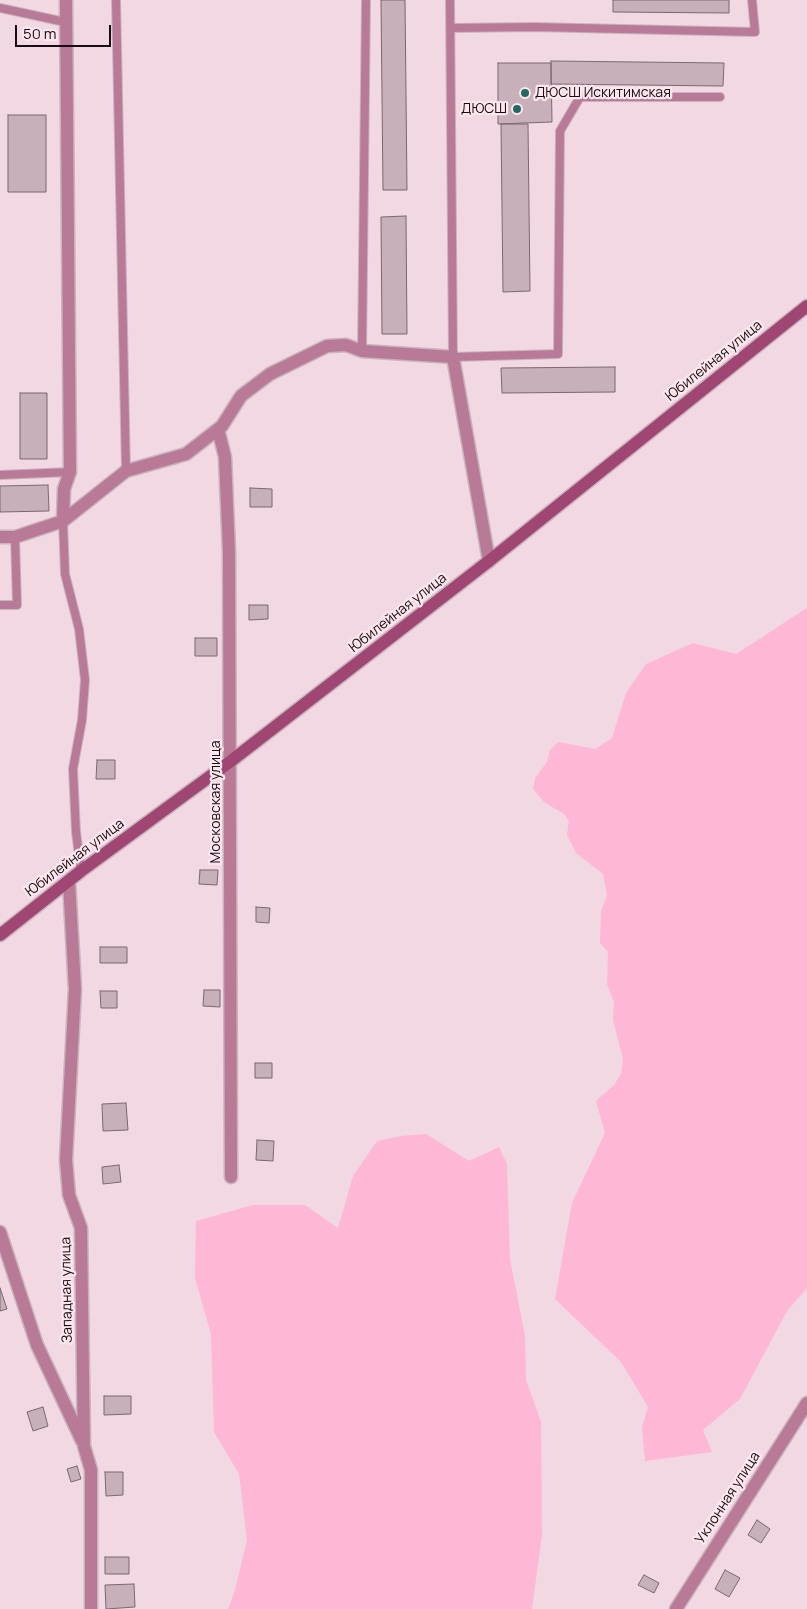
<!DOCTYPE html>
<html>
<head>
<meta charset="utf-8">
<style>
	body { margin:0 }
	#map { position:relative; width:807px; height:1609px; overflow:hidden; background:#f1d8e2; font-family:Manrope,sans-serif }
	canvas { display:block }
	.scale { position:absolute; left:15px; top:25px; width:96px; height:22px; box-sizing:border-box; border:2px solid #150d11; border-top:0; padding-left:6px; font-size:15px; line-height:18px; white-space:nowrap; color:#150d11; -webkit-text-stroke:4px #fee6ef; paint-order:stroke }
</style>
</head>
<body>
<div id="map">
<canvas width="807" height="1609"></canvas>
<div class="scale">50 m</div>
</div>
<script>
const ctx = document.querySelector('canvas').getContext('2d');
ctx.lineJoin = 'round';
function paint(path, color) {
  ctx.fillStyle = color;
  ctx.fill(path, 'evenodd');
}
function toPath(rows) {
  const path = new Path2D();
  for (const r of rows) {
    path.moveTo(r[0], r[1]);
    for (let i = 2; i < r.length; i += 2) path.lineTo(r[i], r[i + 1]);
  }
  return path;
}
function stroke(path, color, width, dash) {
  ctx.strokeStyle = color;
  ctx.lineWidth = width;
  ctx.lineCap = dash ? 'butt' : 'round';
  ctx.setLineDash(dash || []);
  ctx.stroke(path);
}
function label(font, color, halo, rows, align = 'center') {
  ctx.font = font + ' Manrope,sans-serif';
  ctx.lineWidth = 4.5;
  ctx.setLineDash([]);
  ctx.textBaseline = 'middle';
  ctx.strokeStyle = halo;
  ctx.fillStyle = color;
  for (const [text, x, y, turn = 0] of rows) {
    ctx.save();
    ctx.translate(x, y);
    ctx.rotate((+turn || 0) * Math.PI / 180);
    ctx.textAlign = isNaN(turn) ? turn : align;
    if (halo) ctx.strokeText(text, 0, 0);
    ctx.fillText(text, 0, 0);
    ctx.restore();
  }
}
const green = toPath([
	[807,608,807,1288,787,1311,740,1399,703,1430,712,1452,645,1461,642,1428,648,1407,621,1362,555,1299,572,1203,605,1133,596,1101,614,1085,621,1074,623,1059,613,1020,614,1002,607,984,608,952,600,943,601,911,607,895,603,874,576,853,567,835,569,821,564,814,544,802,533,789,535,778,547,762,550,750,558,742,595,749,612,738,626,693,646,664,693,643,736,654],
	[426,1134,469,1161,499,1147,507,1164,510,1259,525,1336,526,1380,541,1422,542,1535,532,1609,228,1609,235,1590,247,1540,239,1474,214,1432,211,1334,195,1278,196,1221,253,1205,305,1205,338,1228,353,1176,377,1141,401,1136]
]);
const building = toPath([
	[381,0,405,0,407,190,383,190,381,0],
	[613,0,729,0,729,13,613,12,613,0],
	[551,61,724,63,723,86,551,84,551,61],
	[498,63,551,63,552,122,498,124,498,63],
	[8,115,46,115,46,192,8,192,8,115],
	[501,124,528,124,530,291,503,292,501,124],
	[406,216,407,334,382,334,381,217,406,216],
	[615,367,615,392,502,393,501,368,615,367],
	[20,393,47,393,47,459,20,459,20,393],
	[48,485,49,511,0,512,0,486,48,485],
	[250,488,272,489,272,507,250,507,250,488],
	[249,605,268,605,268,619,249,620,249,605],
	[195,638,217,638,217,656,195,656,195,638],
	[97,760,115,760,115,779,96,779,97,760],
	[200,870,218,870,217,885,199,884,200,870],
	[256,907,270,908,269,923,256,922,256,907],
	[100,947,127,947,127,963,100,963,100,947],
	[204,990,220,990,220,1007,203,1006,204,990],
	[100,991,117,991,117,1008,101,1008,100,991],
	[255,1063,272,1063,272,1078,255,1078,255,1063],
	[126,1103,128,1130,103,1131,102,1104,126,1103],
	[257,1140,274,1141,273,1161,256,1160,257,1140],
	[119,1165,121,1182,103,1184,102,1167,119,1165],
	[0,1288,7,1309,0,1311,0,1288],
	[104,1396,131,1396,131,1414,104,1415,104,1396],
	[43,1407,48,1426,33,1431,27,1412,43,1407],
	[77,1466,81,1479,71,1482,67,1469,77,1466],
	[105,1472,123,1472,123,1495,106,1496,105,1472],
	[757,1520,770,1529,761,1543,748,1535,757,1520],
	[105,1557,129,1557,129,1574,105,1574,105,1557],
	[725,1570,740,1578,729,1597,715,1589,725,1570],
	[644,1575,659,1583,654,1593,638,1585,644,1575],
	[134,1584,135,1607,106,1609,105,1585,134,1584]
]);
const lane = toPath([
	[116,0,126,471],
	[450,0,453,357,558,354,560,131,580,97,720,97],
	[0,8,65,22],
	[451,28,534,27,755,32,752,0],
	[362,351,366,0],
	[0,475,70,472],
	[63,521,65,574,79,629,85,680,82,720,73,769,76,832,81,871],
	[0,605,17,605,15,537]
]);
const street = toPath([
	[218,429,225,457,229,552,231,1177],
	[63,521,64,489,70,472,66,0],
	[0,537,15,537,63,521,126,471,186,454,222,426,241,396,270,374,327,346,346,345,362,351,453,357,489,561],
	[69,882,75,989,66,1160,69,1195,81,1228,84,1446,91,1470,91,1609],
	[0,1232,37,1345,82,1441],
	[676,1609,807,1403]
]);
const secondary = toPath([
	[0,935,81,871,231,761,489,561,807,306]
]);
const markers = [
	[525,93,5,"#216a62"],
	[517,109,5,"#216a62"]
];
const poiNames = [
	["ДЮСШ Искитимская",535,93],
	["ДЮСШ",507,109,"right"]
];
const streetNames = [
	["Юбилейная улица",714,361,-39],
	["Юбилейная улица",398,613,-38],
	["Московская улица",216,802,-90],
	["Юбилейная улица",75,858,-37],
	["Западная улица",67,1290,-91],
	["Уклонная улица",728,1498,-57]
];
paint(green, '#feb7d5');
paint(building, '#c8b0ba');
stroke(building, '#7c6770', 1);
stroke(lane, '#c9b3bc', 10);
stroke(street, '#c9b3bc', 15);
stroke(secondary, '#c9b3bc', 15);
stroke(lane, '#b87a96', 8);
stroke(street, '#b87a96', 12);
stroke(secondary, '#9f4672', 12);
for (const [x, y, r, color] of markers) {
  const dot = new Path2D();
  dot.arc(x, y, r, 0, 2 * Math.PI);
  ctx.fillStyle = color;
  ctx.fill(dot);
  stroke(dot, '#fee6ef', 2);
}
label('14px', '#150d11', '#fee6ef', poiNames, 'left');
label('14px', '#150d11', '#fee6ef', streetNames);
</script>
</body>
</html>
